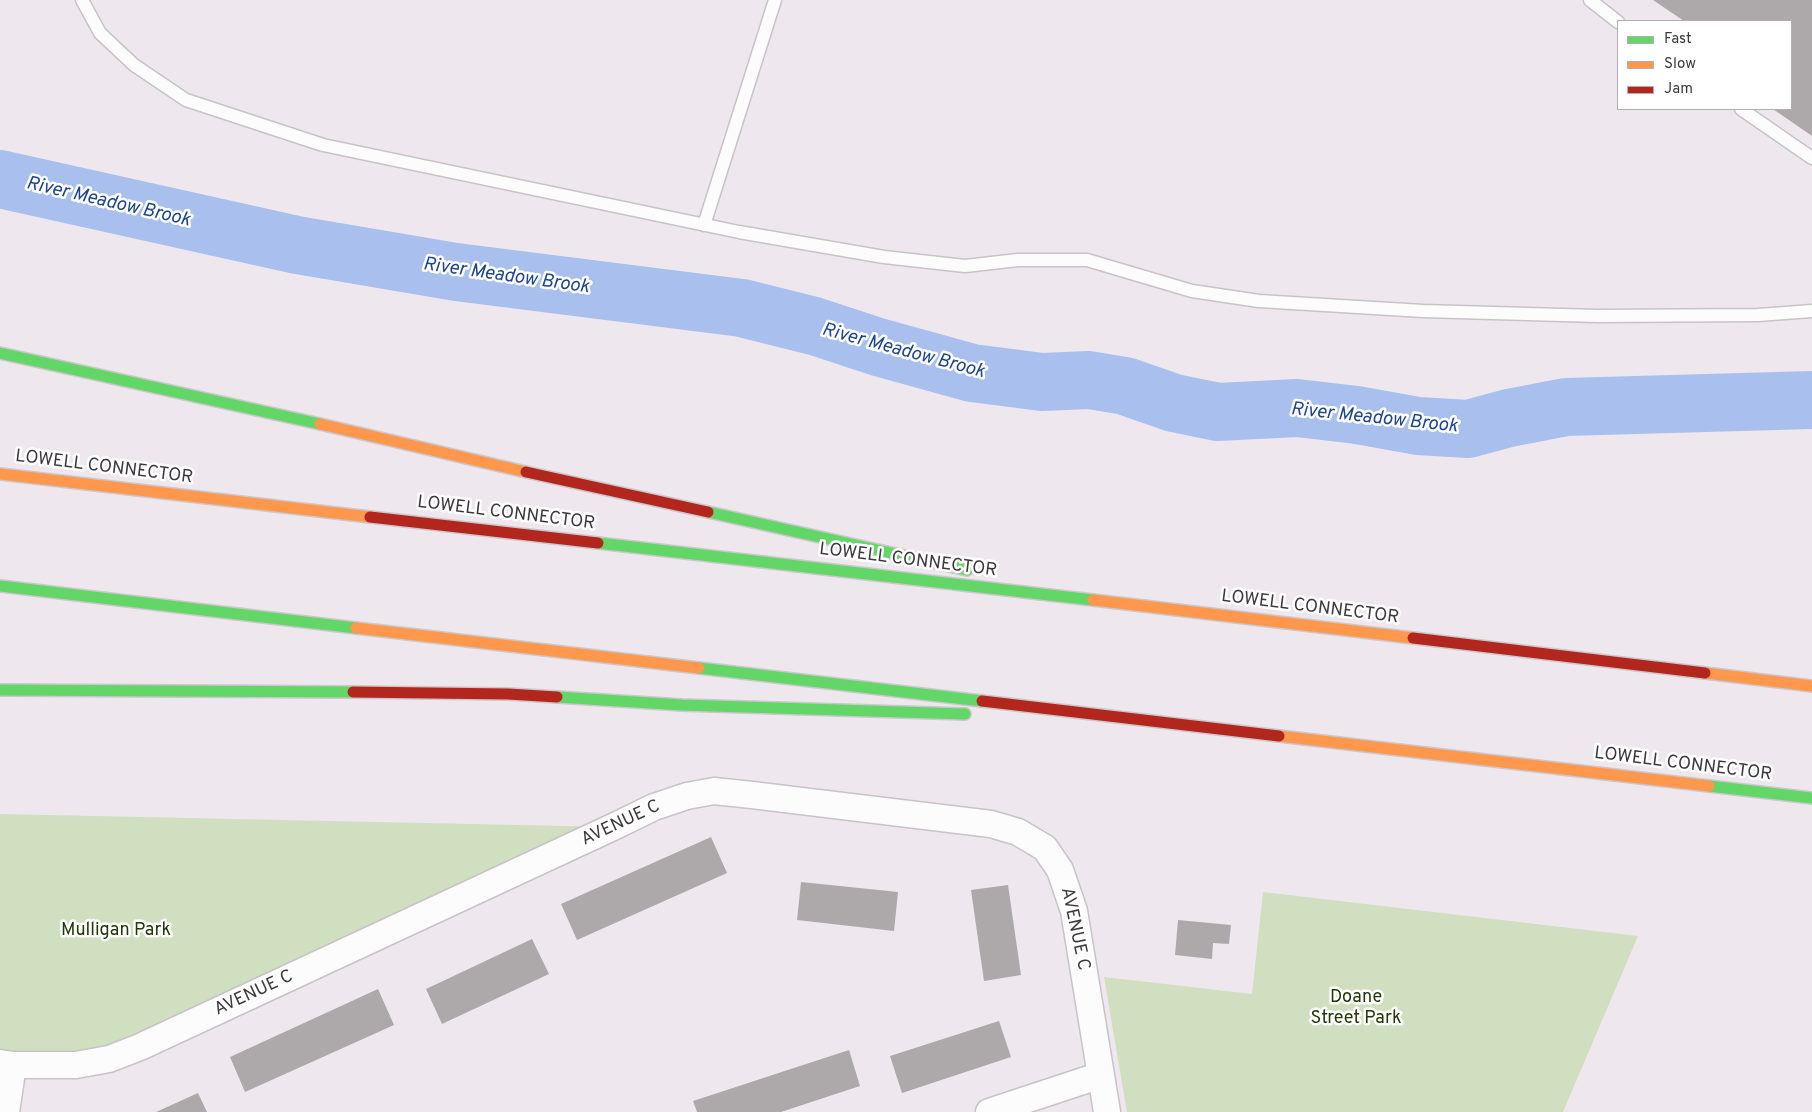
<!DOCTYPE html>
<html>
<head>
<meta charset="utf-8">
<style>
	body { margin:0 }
	#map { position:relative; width:1812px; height:1112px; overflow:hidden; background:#eee8ee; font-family:Overpass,sans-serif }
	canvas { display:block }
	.legend { position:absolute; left:1617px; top:20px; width:175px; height:90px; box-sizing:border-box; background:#fff; border:1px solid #b1afb1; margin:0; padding:6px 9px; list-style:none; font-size:15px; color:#3c383c }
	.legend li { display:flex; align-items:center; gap:10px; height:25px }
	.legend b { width:25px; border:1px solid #b1afb1 }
</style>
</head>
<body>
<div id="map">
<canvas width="1812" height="1112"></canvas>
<ul class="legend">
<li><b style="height:6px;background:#63d668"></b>Fast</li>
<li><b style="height:6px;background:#ff974d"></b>Slow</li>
<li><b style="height:6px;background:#b3261e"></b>Jam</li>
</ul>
</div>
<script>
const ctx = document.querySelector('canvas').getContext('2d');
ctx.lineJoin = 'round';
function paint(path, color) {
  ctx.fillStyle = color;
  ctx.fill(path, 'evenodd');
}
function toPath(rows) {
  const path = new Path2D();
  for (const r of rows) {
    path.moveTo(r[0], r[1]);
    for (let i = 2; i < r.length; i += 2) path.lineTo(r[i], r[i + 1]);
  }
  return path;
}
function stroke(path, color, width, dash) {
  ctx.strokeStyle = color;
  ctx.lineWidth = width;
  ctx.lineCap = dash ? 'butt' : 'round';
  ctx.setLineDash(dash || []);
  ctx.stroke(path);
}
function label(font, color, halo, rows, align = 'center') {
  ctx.font = font + ' Overpass,sans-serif';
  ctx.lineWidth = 5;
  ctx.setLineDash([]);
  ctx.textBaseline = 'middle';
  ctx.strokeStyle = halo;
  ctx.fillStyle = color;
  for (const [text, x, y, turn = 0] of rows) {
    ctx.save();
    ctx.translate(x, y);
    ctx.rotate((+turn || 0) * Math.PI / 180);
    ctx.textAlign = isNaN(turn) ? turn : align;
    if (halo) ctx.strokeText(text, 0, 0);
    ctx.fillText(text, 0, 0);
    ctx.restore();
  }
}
const green = toPath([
	[0,814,613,827,140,1047,0,1063],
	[1263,892,1638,936,1563,1112,1127,1112,1104,977,1252,994]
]);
const river = toPath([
	[0,179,297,245,456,272,742,308,814,326,878,347,972,373,1042,382,1089,380,1125,386,1174,403,1218,412,1297,408,1357,415,1418,426,1468,429,1509,418,1566,407,1812,400]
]);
const building = toPath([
	[1653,0,1812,0,1812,136,1773,109,1791,109,1791,21,1684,21],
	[711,837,727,873,577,940,561,904],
	[801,882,898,892,894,931,797,920],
	[1008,885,1021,975,984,981,971,890],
	[1178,920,1231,925,1229,944,1213,943,1212,959,1175,955],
	[532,939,549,974,442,1024,426,989],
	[378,989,394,1025,245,1092,230,1057],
	[999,1021,1011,1057,902,1093,890,1056],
	[849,1050,860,1086,781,1112,697,1112,693,1101],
	[198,1093,207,1112,156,1112]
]);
const lane = toPath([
	[82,0,100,33,134,65,186,100,323,145,739,232,884,257,965,266,1018,260,1087,260,1192,291,1259,301,1423,311,1597,316,1758,315,1812,311],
	[1590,0,1618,22],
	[1741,109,1812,158],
	[704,225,775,0]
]);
const street = toPath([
	[0,1063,13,1065,76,1065,109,1059,140,1047,613,827,654,807,687,796,714,791,752,795,991,824,1018,832,1045,848,1060,870,1074,911,1107,1112],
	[6,1112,13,1065],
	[989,1112,1101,1075]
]);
const fast = toPath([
	[0,353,320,424],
	[708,512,967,570],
	[598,543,1093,600],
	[0,586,356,628],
	[699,668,982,701],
	[0,690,353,692],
	[557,697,682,705,965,714],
	[1709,786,1812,798]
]);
const slow = toPath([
	[320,424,526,472],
	[0,474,370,517],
	[1093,600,1413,638],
	[356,628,699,668],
	[1705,673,1812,686],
	[1279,736,1709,786]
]);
const jam = toPath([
	[526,472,708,512],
	[370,517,598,543],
	[1413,638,1705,673],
	[353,692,508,694,557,697],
	[982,701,1279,736]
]);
const streetNames = [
	["LOWELL CONNECTOR",104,468,7],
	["LOWELL CONNECTOR",506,514,7],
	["LOWELL CONNECTOR",908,561,7],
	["LOWELL CONNECTOR",1310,608,7],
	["LOWELL CONNECTOR",1683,765,7],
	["AVENUE C",621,824,-25],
	["AVENUE C",1074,929,78],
	["AVENUE C",254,994,-25]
];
const parkNames = [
	["Mulligan Park",116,931],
	["Doane",1356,998],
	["Street Park",1356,1019]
];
const waterNames = [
	["River Meadow Brook",108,203,13],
	["River Meadow Brook",506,277,8],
	["River Meadow Brook",903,352,15],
	["River Meadow Brook",1374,419,6]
];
paint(green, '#cfdfbf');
stroke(river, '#a9c0ee', 58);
paint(building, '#ada8a9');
stroke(lane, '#c7c3c7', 15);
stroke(street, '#c7c3c7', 29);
stroke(fast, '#cac8ca', 14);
stroke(slow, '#cac8ca', 14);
stroke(jam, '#cac8ca', 14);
stroke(lane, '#fcfcfc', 12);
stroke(street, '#fcfcfc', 26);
stroke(fast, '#63d668', 11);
stroke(slow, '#ff974d', 11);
stroke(jam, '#b3261e', 11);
label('18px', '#3c383c', '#fff', streetNames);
label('18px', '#213806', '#fff', parkNames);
label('italic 19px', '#1e448d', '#fff', waterNames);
</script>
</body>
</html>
